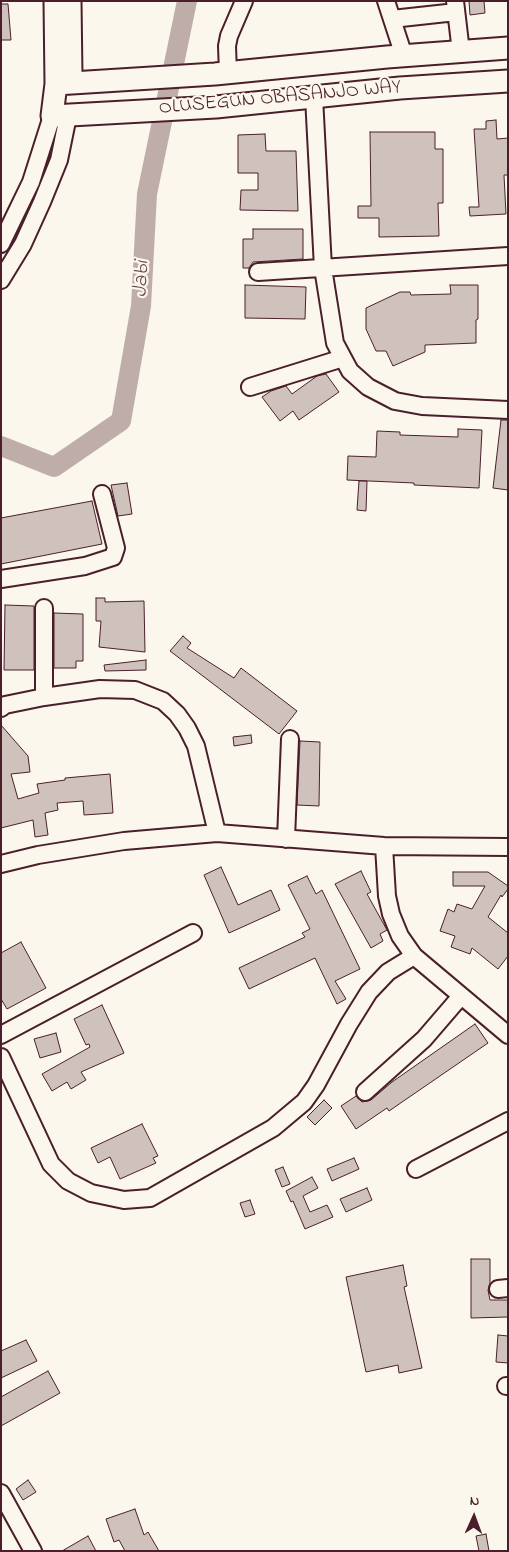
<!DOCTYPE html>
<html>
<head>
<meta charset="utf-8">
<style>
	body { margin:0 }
	#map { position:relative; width:509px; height:1552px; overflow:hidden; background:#fbf7ec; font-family:"Indie Flower",sans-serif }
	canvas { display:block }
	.frame { position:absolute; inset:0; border:2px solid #4a1f2b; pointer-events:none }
	.north { position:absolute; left:449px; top:1492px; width:50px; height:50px; -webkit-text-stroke:4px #fbf7ec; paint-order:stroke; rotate:2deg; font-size:14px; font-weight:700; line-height:20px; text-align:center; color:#4a1f2b }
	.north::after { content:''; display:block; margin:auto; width:18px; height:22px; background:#4a1f2b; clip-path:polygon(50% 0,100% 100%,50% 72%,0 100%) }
</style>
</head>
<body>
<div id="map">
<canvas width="509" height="1552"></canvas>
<div class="frame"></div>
<div class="north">N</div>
</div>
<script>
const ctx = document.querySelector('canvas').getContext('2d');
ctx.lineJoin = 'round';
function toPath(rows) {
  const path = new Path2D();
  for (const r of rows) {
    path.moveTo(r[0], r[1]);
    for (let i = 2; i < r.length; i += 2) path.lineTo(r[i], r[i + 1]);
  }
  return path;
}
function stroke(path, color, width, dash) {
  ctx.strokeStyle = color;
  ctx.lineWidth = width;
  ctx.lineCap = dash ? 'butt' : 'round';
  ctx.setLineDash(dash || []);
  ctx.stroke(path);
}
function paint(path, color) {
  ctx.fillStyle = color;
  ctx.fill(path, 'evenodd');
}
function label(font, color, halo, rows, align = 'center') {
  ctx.font = font + ' "Indie Flower",sans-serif';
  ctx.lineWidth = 4.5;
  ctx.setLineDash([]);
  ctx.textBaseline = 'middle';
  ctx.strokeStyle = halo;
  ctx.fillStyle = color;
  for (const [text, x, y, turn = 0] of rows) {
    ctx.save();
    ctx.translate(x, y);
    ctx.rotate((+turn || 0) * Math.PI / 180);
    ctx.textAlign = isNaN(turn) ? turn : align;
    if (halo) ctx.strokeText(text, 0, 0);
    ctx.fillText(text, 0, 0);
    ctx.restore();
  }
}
const river = toPath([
	[1,446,54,467,121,421,141,306,147,194,187,1]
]);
const building = toPath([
	[469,1,484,1,485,13,470,15,469,1],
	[1,4,8,4,11,40,1,40,1,4],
	[496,120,497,139,508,138,508,175,504,175,506,214,470,216,469,207,479,207,474,129,486,129,486,121,496,120],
	[370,132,435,132,435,149,443,149,443,203,438,203,439,236,379,237,379,218,358,218,358,206,371,206,370,132],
	[265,134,266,151,296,151,298,211,240,210,241,190,258,190,258,173,238,173,238,135,265,134],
	[253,229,303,229,303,259,253,262,249,268,243,268,243,239,253,239,253,229],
	[245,285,306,287,305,319,245,318,245,285],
	[450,285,478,285,478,319,476,320,476,343,425,345,425,352,393,366,386,351,376,351,366,329,366,308,400,292,410,292,411,295,451,294,450,285],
	[326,374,339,392,299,420,293,411,280,421,262,397,271,391,286,386,292,394,317,376,326,374],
	[501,420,508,420,508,490,493,488,501,420],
	[458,429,482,430,479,488,414,485,414,483,347,480,348,456,376,457,377,431,400,432,400,435,458,437,458,429],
	[359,481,367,481,366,511,357,510,359,481],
	[127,483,132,514,118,516,111,485,127,483],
	[92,501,102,544,1,564,1,518,92,501],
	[96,598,105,598,105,602,144,601,145,652,99,647,101,621,96,621,96,598],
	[5,605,34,606,34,670,4,670,5,605],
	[54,613,83,614,83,661,76,661,76,668,54,668,54,613],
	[183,636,191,643,187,648,234,678,241,668,297,711,279,734,170,651,183,636],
	[146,660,146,670,105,671,104,665,146,660],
	[1,725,28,756,30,772,11,774,18,799,39,793,37,784,65,780,65,778,110,774,113,813,84,815,83,801,57,803,58,810,45,813,48,835,35,837,33,820,1,828,1,725],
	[251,735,252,743,234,746,233,737,251,735],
	[300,741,320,742,319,806,297,805,300,741],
	[221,867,238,905,271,890,280,910,229,933,204,875,221,867],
	[361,871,371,892,367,894,387,930,380,934,383,941,371,948,335,884,361,871],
	[453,872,488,872,508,886,508,889,502,897,501,895,488,917,508,933,508,956,498,969,472,948,470,954,451,947,455,936,440,931,448,909,454,912,457,904,472,909,485,886,453,886,453,872],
	[307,876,316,894,322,890,360,969,335,981,346,999,337,1004,315,958,249,989,239,968,305,937,302,933,310,929,288,885,307,876],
	[21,942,46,988,7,1009,1,999,1,953,21,942],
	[102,1005,124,1053,81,1072,86,1080,71,1089,67,1082,52,1091,42,1074,90,1047,89,1044,86,1045,74,1019,102,1005],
	[475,1024,488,1043,389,1111,387,1108,356,1129,341,1106,356,1096,362,1102,371,1100,392,1082,475,1024],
	[56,1033,61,1052,40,1058,34,1039,56,1033],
	[324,1100,332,1108,315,1125,307,1117,324,1100],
	[142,1124,158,1156,153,1158,156,1163,120,1179,110,1157,98,1163,91,1148,142,1124],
	[354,1158,359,1169,332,1181,327,1169,354,1158],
	[283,1167,290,1184,282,1187,275,1170,283,1167],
	[312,1177,318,1188,303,1196,310,1212,327,1205,333,1217,305,1229,293,1201,291,1202,286,1191,312,1177],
	[367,1188,372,1200,346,1212,340,1199,367,1188],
	[250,1200,255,1214,245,1217,240,1203,250,1200],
	[471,1259,490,1259,490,1283,488,1290,490,1300,508,1300,508,1317,471,1318,471,1259],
	[403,1265,407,1286,404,1287,422,1368,399,1373,398,1365,366,1372,346,1277,403,1265],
	[498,1335,508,1336,508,1363,496,1362,498,1335],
	[26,1340,37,1361,1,1378,1,1351,26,1340],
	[48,1371,60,1393,1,1426,1,1397,48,1371],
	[28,1480,36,1492,23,1500,16,1489,28,1480],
	[135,1509,144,1535,148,1532,159,1551,125,1551,119,1540,114,1542,106,1519,135,1509],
	[486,1534,489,1551,479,1551,476,1536,486,1534],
	[88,1536,96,1551,62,1551,88,1536]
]);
const minor = toPath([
	[386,1,404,56],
	[455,1,461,52],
	[392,19,456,12],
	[228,73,227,46,229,36,244,1],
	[314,97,323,268,335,343,350,371,368,387,395,401,422,406,508,410],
	[1,244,31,182,52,116],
	[258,272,508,256],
	[1,280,23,244,42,202,59,160,68,116],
	[250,387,343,358],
	[1,579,85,566,113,557,116,548,102,494],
	[44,608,44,697],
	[1,708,5,705,44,697,100,689,135,690,163,701,177,714,187,728,196,746,217,833],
	[286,839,290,739],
	[384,846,387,896,391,914,400,936,414,956,508,1035],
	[1,864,38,855,124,841,217,833,384,846,508,847],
	[1,1035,193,933],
	[1,1057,51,1164,68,1181,91,1193,124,1200,150,1198,273,1128,304,1102,316,1085,349,1024,369,992,388,972,414,956],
	[365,1092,424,1039,461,996],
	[416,1169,508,1121],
	[498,1289,508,1288],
	[506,1386,508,1386],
	[1,1493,33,1551]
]);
const major = toPath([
	[55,1,56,84,52,116,216,107,400,88,508,81],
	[70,1,71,76],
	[56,84,215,74,387,57,508,48]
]);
const streetNames = [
	["OLUSEGUN OBASANJO WAY",280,99,-5]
];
const waterNames = [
	["Jabi",143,279,-87]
];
stroke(river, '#bfadaa', 20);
paint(building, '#cfc2bc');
stroke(building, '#4a1f2b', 1);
stroke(minor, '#4a1f2b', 20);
stroke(major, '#4a1f2b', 25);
stroke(minor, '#fbf7ec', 16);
stroke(major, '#fbf7ec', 21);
label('20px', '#4a1f2b', '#fbf7ec', streetNames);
label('italic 21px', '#6d4a51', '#fbf7ec', waterNames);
</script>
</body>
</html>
